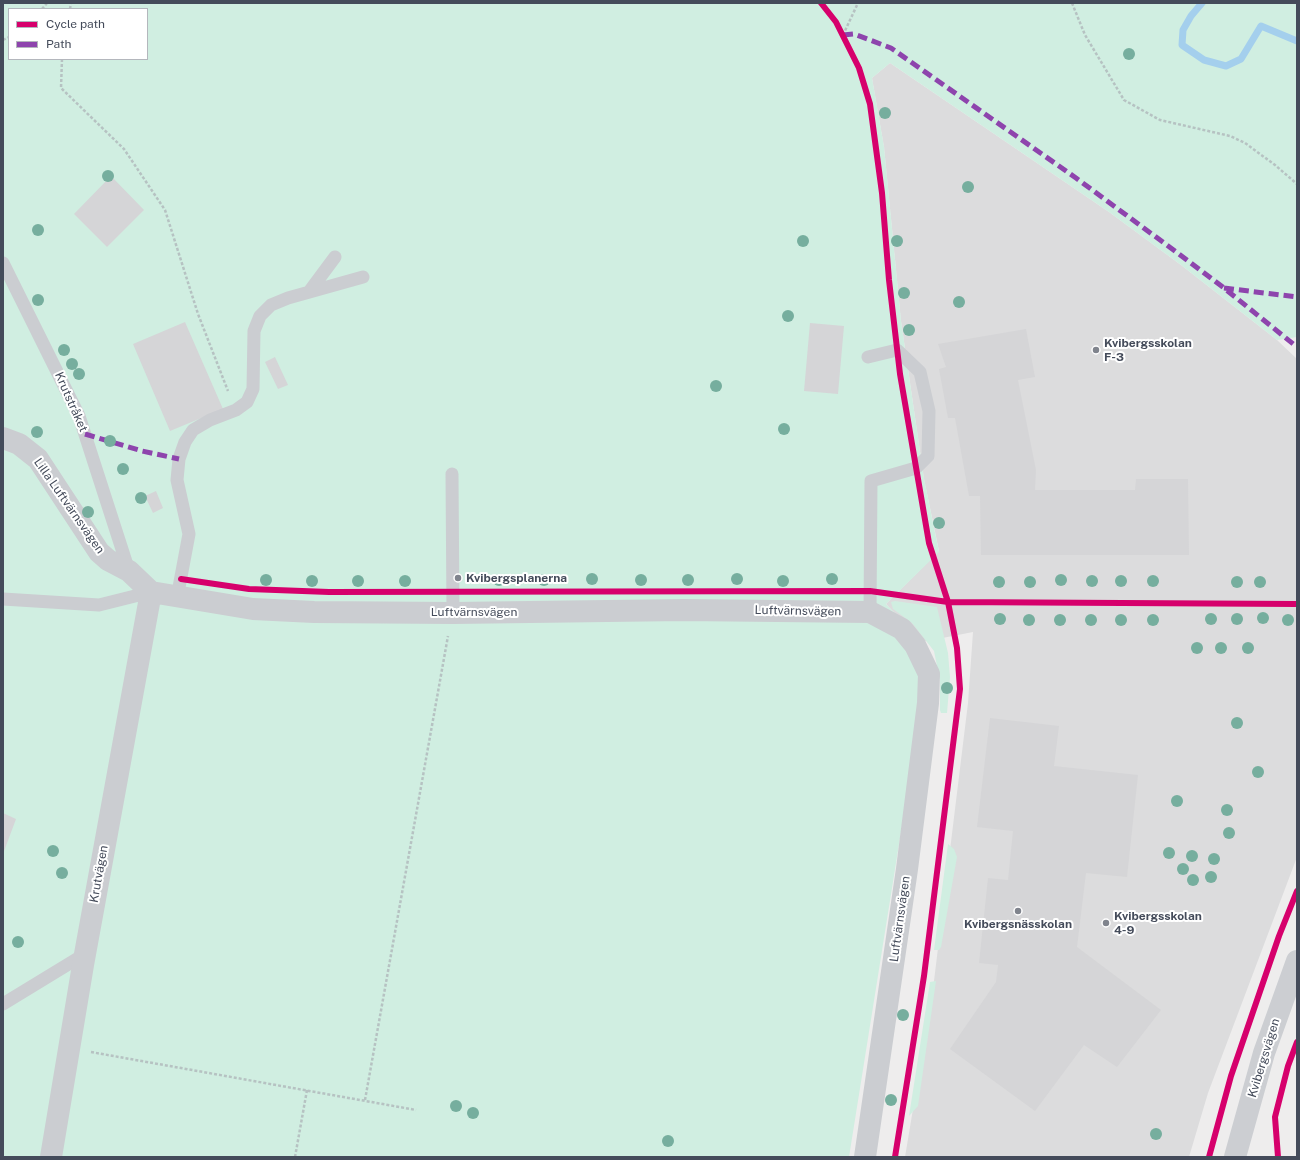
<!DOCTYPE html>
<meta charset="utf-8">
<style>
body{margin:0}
#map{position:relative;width:1300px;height:1160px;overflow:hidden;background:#eeeded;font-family:"Public Sans",sans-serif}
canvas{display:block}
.frame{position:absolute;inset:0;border:4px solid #444b5a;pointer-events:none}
.legend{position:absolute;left:8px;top:8px;width:140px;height:52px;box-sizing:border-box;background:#fff;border:1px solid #b4b7bd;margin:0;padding:5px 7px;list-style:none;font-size:12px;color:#444b5a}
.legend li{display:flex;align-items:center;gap:8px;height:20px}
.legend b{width:20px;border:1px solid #b4b7bd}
</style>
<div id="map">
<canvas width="1300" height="1160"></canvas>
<div class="frame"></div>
<ul class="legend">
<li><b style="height:5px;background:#d6006c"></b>Cycle path</li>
<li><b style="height:5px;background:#8e44ad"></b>Path</li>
</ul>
</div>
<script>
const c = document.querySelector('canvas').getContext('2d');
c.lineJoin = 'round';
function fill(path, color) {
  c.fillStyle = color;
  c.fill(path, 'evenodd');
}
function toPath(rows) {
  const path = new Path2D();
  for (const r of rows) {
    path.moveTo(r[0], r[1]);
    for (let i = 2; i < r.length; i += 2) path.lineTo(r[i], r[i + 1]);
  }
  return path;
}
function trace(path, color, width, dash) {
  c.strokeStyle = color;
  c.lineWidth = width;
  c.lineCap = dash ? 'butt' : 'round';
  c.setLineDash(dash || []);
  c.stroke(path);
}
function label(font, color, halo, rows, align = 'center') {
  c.font = font + ' "Public Sans",sans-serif';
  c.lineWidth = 4;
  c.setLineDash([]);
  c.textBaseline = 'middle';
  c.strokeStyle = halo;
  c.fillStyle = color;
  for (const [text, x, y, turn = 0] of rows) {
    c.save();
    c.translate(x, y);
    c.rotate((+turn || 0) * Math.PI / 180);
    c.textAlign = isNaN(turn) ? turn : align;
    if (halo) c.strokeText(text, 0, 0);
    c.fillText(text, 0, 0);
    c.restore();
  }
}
fill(toPath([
 [890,63,1109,212,1181,265,1277,340,1297,359,1297,857,1208,1093,1189,1157,905,1157,933,989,968,703,973,632,922,642,886,604,939,551,924,479,901,321,884,147,872,78]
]), '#dcdcdd');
fill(toPath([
 [3,3,1297,3,1297,337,1277,340,1181,265,1109,212,890,63,872,78,884,147,901,321,924,479,939,552,886,604,922,642,923,694,849,1157,3,1157],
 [9,9,147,9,147,59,9,59],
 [895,601,937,607,948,653,950,677,947,713,941,713,940,710,940,681,934,651,912,623,893,609,891,602],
 [948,844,954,849,957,857,941,947,939,950,934,950],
 [936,981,918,1106,909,1116,930,982]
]), '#d0eee1');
trace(toPath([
 [1202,3,1191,16,1183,30,1182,45,1204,60,1226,66,1241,59,1261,26,1297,41]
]), '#a4cfed', 7);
fill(toPath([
 [111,176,144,210,107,247,74,214],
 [185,322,223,409,170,431,133,344],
 [810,323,844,326,838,394,804,391],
 [1026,329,1035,377,1018,380,1036,470,1035,490,1135,490,1136,479,1188,479,1189,555,981,555,980,496,969,496,955,418,948,418,939,369,946,367,938,344],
 [275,357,288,385,278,389,265,362],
 [156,491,163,508,153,513,145,496],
 [990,718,1059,726,1054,766,1138,775,1127,877,1086,873,1077,947,1161,1010,1117,1067,1084,1045,1035,1111,950,1049,996,982,998,965,979,963,988,878,1008,880,1013,831,977,827],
 [3,813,16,819,3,854]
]), '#d5d5d7');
trace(toPath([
 [1072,3,1085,35,1124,100,1160,120,1230,136,1245,143,1275,165,1297,184],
 [42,9,47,3],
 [70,9,71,3],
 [843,35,858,3],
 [3,40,9,37],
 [62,59,61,88,124,149,165,210,198,314,228,391],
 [91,1052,416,1110],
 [365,1100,448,636],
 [295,1157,307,1090]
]), '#b6c2c2', 2.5, [3, 2]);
trace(toPath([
 [3,263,79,416,129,571],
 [309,292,335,257],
 [868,357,897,350,920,372,929,411,928,456,916,468,871,481,870,612],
 [452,474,453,613],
 [177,598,189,534,177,480,179,459,185,442,193,430,210,420,236,410,247,402,253,389,254,331,260,316,271,305,288,298,363,277],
 [3,599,99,605,151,592],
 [3,1004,85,954]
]), '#cbcdd1', 13);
trace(toPath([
 [3,438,19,444,38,459,99,552,108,560,129,571,151,592],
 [151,592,253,609,314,612,453,613,684,610,870,612,902,629,915,645,929,674,928,703,907,869,865,1157],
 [51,1157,83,965,151,592]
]), '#cbcdd1', 22);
trace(toPath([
 [1235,1157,1264,1053,1297,961]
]), '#ccced2', 22);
trace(toPath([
 [843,35,854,34,891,48,1076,178,1179,254,1224,288,1297,347],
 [1224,288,1297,297],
 [85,434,142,451,179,459]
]), '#8e44ad', 5, [10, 5]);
trace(toPath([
 [821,3,836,22,859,68,870,104,882,193,889,280,900,374,929,543,948,602,957,648,960,689,924,976,895,1157],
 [181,579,249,589,329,592,870,591,948,602,1297,604],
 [1209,1157,1231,1076,1279,936,1297,891],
 [1278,1157,1275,1117,1288,1066,1297,1042]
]), '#d6006c', 6);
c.fillStyle = '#76ae9e';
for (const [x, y] of [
 [1129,54],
 [885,113],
 [108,176],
 [968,187],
 [38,230],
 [803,241],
 [897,241],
 [904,293],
 [38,300],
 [959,302],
 [788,316],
 [909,330],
 [64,350],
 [72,364],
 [79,374],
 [716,386],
 [784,429],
 [37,432],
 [110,441],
 [123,469],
 [141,498],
 [88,512],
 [939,523],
 [592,579],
 [737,579],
 [832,579],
 [266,580],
 [499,580],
 [544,580],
 [641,580],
 [688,580],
 [1061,580],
 [312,581],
 [358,581],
 [405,581],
 [783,581],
 [1092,581],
 [1121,581],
 [1153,581],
 [999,582],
 [1030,582],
 [1237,582],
 [1260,582],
 [1263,618],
 [1000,619],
 [1211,619],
 [1237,619],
 [1029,620],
 [1060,620],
 [1091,620],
 [1121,620],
 [1153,620],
 [1288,620],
 [1197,648],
 [1221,648],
 [1248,648],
 [947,688],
 [1237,723],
 [1258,772],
 [1177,801],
 [1227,810],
 [1229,833],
 [53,851],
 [1169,853],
 [1192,856],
 [1214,859],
 [1183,869],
 [62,873],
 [1211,877],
 [1193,880],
 [18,942],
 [903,1015],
 [891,1100],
 [456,1106],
 [473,1113],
 [1156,1134],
 [668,1141]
]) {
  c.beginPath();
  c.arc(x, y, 6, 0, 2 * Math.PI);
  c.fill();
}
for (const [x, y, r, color] of [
 [1096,350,4,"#80848d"],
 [458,578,4,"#80848d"],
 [1018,911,4,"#80848d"],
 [1106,923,4,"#80848d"]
]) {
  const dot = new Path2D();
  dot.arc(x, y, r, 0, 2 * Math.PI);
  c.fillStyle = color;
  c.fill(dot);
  trace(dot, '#fff', 1.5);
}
label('bold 12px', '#444b5a', '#fff', [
 ["Kvibergsskolan",1104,343],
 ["F-3",1104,357],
 ["Kvibergsplanerna",466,578],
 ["Kvibergsskolan",1114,916],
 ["4-9",1114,930],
 ["Kvibergsnässkolan",1018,924,"center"]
], 'left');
label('12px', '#444b5a', '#fff', [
 ["Krutstråket",71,402,66],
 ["Lilla Luftvärnsvägen",69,506,55],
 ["Luftvärnsvägen",798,611,1],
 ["Luftvärnsvägen",474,612],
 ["Krutvägen",99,874,-80],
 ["Luftvärnsvägen",900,919,-82],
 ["Kvibergsvägen",1264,1058,-73]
]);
</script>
